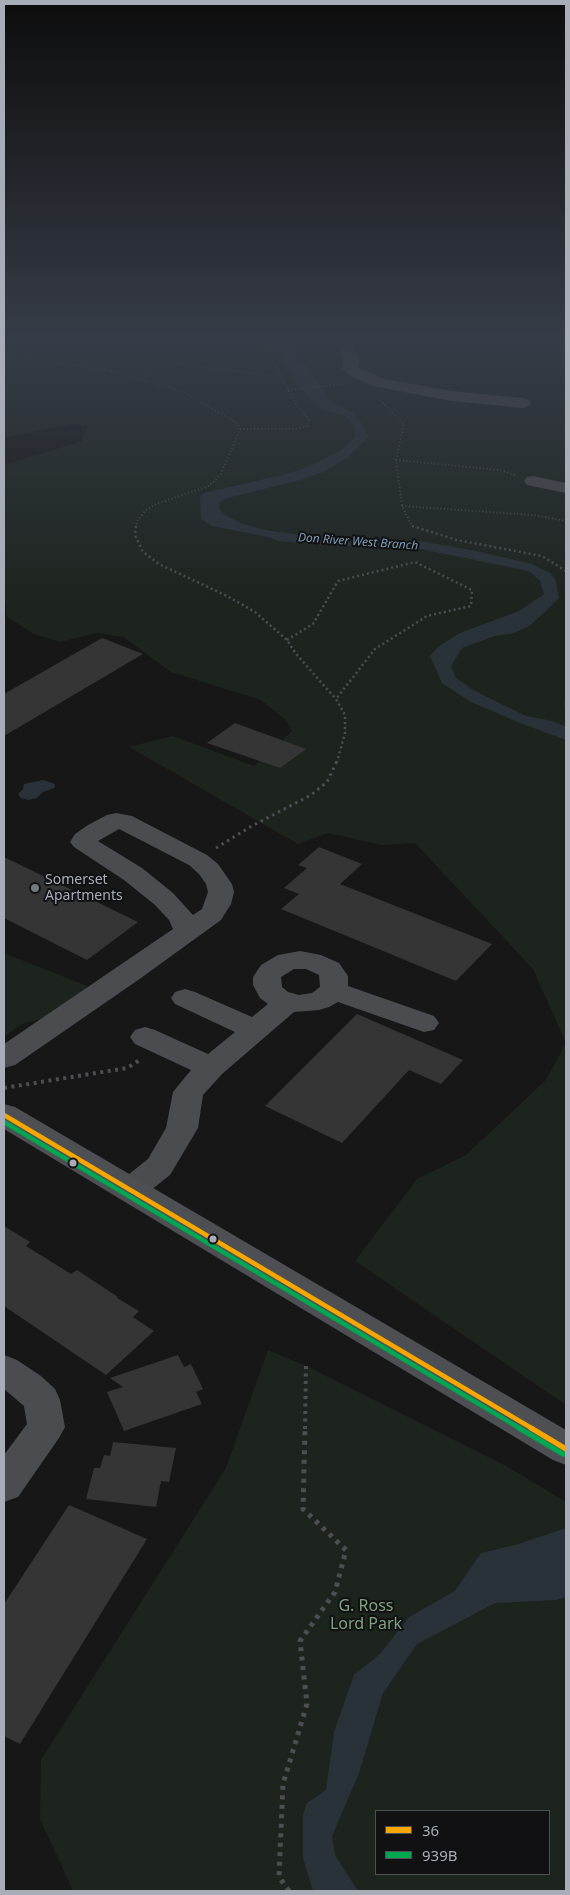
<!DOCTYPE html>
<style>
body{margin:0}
#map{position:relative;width:570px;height:1895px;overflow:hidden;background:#171717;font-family:"Noto Sans",sans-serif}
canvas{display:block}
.frame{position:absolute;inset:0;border:5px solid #a8adb8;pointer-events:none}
.legend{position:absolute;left:375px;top:1810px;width:175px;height:65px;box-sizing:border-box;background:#111113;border:1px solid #4d4f55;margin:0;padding:6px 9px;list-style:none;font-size:15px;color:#a8adb8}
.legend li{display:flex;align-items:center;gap:10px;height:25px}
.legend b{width:25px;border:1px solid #4d4f55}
</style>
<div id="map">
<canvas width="570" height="1895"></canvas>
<div class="frame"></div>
<ul class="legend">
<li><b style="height:6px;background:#f7a600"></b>36</li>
<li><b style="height:6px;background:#00a651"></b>939B</li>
</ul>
</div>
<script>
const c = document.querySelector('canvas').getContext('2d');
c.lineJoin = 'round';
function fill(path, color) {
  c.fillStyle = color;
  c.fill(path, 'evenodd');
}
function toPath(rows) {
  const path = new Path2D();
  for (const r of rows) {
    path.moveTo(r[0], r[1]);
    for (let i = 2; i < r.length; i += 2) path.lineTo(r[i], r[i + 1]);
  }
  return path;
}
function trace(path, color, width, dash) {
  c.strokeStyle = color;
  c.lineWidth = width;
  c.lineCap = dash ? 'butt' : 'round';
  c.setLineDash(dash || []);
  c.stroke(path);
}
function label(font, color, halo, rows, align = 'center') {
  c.font = font + ' "Noto Sans",sans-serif';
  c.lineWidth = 4;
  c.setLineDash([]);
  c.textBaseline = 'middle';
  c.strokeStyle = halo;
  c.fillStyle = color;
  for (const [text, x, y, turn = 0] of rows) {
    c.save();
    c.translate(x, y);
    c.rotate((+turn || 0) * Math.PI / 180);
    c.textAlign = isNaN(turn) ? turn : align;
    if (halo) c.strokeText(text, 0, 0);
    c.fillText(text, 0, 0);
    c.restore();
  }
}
fill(toPath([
 [4,339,566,339,566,1405,355,1261,417,1179,466,1155,546,1080,566,1043,533,969,415,843,382,845,328,833,298,844,129,747,173,736,254,766,292,731,286,720,261,700,171,672,123,637,97,633,60,642,34,634,7,617,4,587,4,514,6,499,4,496,4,465,82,441,87,426,72,424,4,438],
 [4,953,87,986,85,1000,58,1015,22,1024,4,1037],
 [268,1350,306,1366,508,1467,566,1502,566,1891,73,1891,40,1819,41,1760,226,1468],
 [376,1811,549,1811,549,1874,376,1874]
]), '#1d241e');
fill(toPath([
 [281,339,300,339,302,341,294,348,297,356,295,359,307,367,331,402,354,414,364,427,368,437,348,457,323,472,301,480,227,498,220,502,219,508,224,514,240,523,265,530,308,536,420,541,476,551,532,564,550,573,556,581,559,598,548,609,529,626,514,633,495,636,462,648,451,666,456,678,473,690,526,716,553,721,566,727,566,740,520,723,471,702,442,683,430,656,439,646,460,633,519,611,544,594,540,581,529,571,421,549,309,544,279,541,268,537,212,526,201,519,200,496,204,493,290,473,308,467,338,452,350,443,355,436,353,423,343,415,327,411,312,402,288,371,276,344],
 [43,780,55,784,54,788,43,792,37,798,28,800,21,798,18,794,23,789,24,784],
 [566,1528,566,1597,556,1600,495,1603,417,1644,383,1693,359,1773,332,1836,335,1855,358,1891,313,1891,303,1858,303,1815,307,1803,326,1790,334,1732,354,1675,380,1654,409,1617,455,1591,481,1553,519,1544]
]), '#2a3239');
fill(toPath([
 [102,638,143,654,4,736,4,694],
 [235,723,306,749,280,768,207,743],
 [319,847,362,864,340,884,492,944,456,981,281,909,299,894,284,888,307,868,298,865],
 [4,857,138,922,87,960,4,918],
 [357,1014,463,1060,441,1084,409,1070,342,1143,265,1106],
 [4,1226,30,1242,26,1246,71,1274,77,1270,118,1297,117,1298,139,1311,133,1317,154,1331,106,1375,4,1306],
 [178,1355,184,1367,191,1364,203,1389,196,1392,202,1404,124,1431,107,1392,123,1387,110,1378],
 [113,1442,176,1448,169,1482,161,1481,156,1507,86,1499,94,1468,100,1468,104,1455,110,1456],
 [69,1505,147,1539,20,1744,4,1736,4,1604]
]), '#353536');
trace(toPath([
 [322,339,331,344],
 [4,353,31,359,107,370,168,387,187,394,237,423,240,429,221,474,209,486,156,504,145,511,137,521,136,527],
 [144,380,152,360,281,377],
 [288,390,341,384],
 [380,400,404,424,396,460,402,506,412,526,416,527],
 [240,429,295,429,307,426,309,419,297,406,261,339],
 [396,460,500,470,515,475],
 [402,506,534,515,566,521]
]), '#4d4e52', 2, [1, 2.5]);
trace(toPath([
 [136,526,135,535,143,552,159,564,227,596,255,612,287,640,296,654,336,699,345,715,345,733,337,762],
 [412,526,457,540,542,556,566,571],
 [287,640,313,624,338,581,415,562,472,590,471,606,427,616,375,649,336,699],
 [566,703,566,705]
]), '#4d4e52', 2.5, [2, 3]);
trace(toPath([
 [216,848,250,827,311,795,327,782,337,761]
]), '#4d4e52', 3, [2.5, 4]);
trace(toPath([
 [4,1088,127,1068,140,1060],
 [305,1429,306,1366]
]), '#4d4e52', 4, [3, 4.5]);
trace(toPath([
 [289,1891,279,1877,283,1784,307,1704,300,1641,335,1592,346,1550,303,1509,305,1428]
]), '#4d4e52', 5, [4, 5.5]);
fill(toPath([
 [348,346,353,348,360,359,358,367,383,379,452,391,523,398,529,400,531,403,529,406,523,408,452,401,373,386,349,375,342,368,344,359,340,351,343,348,348,346],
 [533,476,566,483,566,493,527,485,524,481,527,477,533,476],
 [116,813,132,816,207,855,218,864,232,884,234,892,231,904,221,920,141,978,15,1065,4,1068,4,1044,173,929,169,920,155,905,124,880,74,847,70,842,75,834,88,825,107,815,116,813],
 [119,829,189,865,199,874,206,884,208,892,202,909,193,915,173,893,142,868,98,841,119,829],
 [300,951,321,955,339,963,348,976,348,986,434,1016,439,1023,434,1030,424,1032,338,1002,329,1007,319,1010,294,1012,222,1074,203,1095,198,1128,170,1175,141,1198,130,1202,119,1198,114,1190,119,1182,148,1159,166,1128,173,1092,191,1070,135,1044,130,1037,135,1030,145,1027,155,1030,208,1054,235,1032,175,1004,171,998,175,992,185,989,195,992,252,1017,268,1004,260,998,253,985,253,977,261,965,278,955,300,951],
 [294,969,306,969,319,975,320,987,312,993,299,995,288,992,282,987,281,977,294,969],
 [4,1355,17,1360,41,1376,55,1389,60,1400,65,1427,59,1438,18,1497,4,1502,4,1455,27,1424,24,1406,4,1389,4,1355]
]), '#4b4c50');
fill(toPath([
 [4,1104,15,1107,566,1430,566,1465,553,1460,4,1129,4,1104]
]), '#4d4f52');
trace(toPath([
 [4,1115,533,1429]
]), '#f7a600', 4.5);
trace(toPath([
 [531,1428,566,1449]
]), '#f7a600', 5.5);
trace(toPath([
 [4,1122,521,1429]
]), '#00a651', 4.5);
trace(toPath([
 [519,1428,563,1454]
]), '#00a651', 5.5);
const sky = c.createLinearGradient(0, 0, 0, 605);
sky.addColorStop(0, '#0d0d0d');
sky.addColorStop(0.56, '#363c47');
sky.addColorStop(1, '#363c4700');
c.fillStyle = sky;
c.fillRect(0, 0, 570, 605);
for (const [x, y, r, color] of [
 [35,888,5,"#757880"],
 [73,1163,4.5,"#a8adb8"],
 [213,1239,4.5,"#a8adb8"]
]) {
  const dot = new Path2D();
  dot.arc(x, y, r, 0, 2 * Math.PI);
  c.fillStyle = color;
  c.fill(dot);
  trace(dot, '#111113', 2);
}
label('italic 12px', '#7f9bb3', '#111113', [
 ["Don River West Branch",358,542,4]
]);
label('14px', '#a8adb8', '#111113', [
 ["Somerset",45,880],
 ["Apartments",45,896]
], 'left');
label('16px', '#7fa381', '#111113', [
 ["G. Ross",366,1606],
 ["Lord Park",366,1624]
]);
</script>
